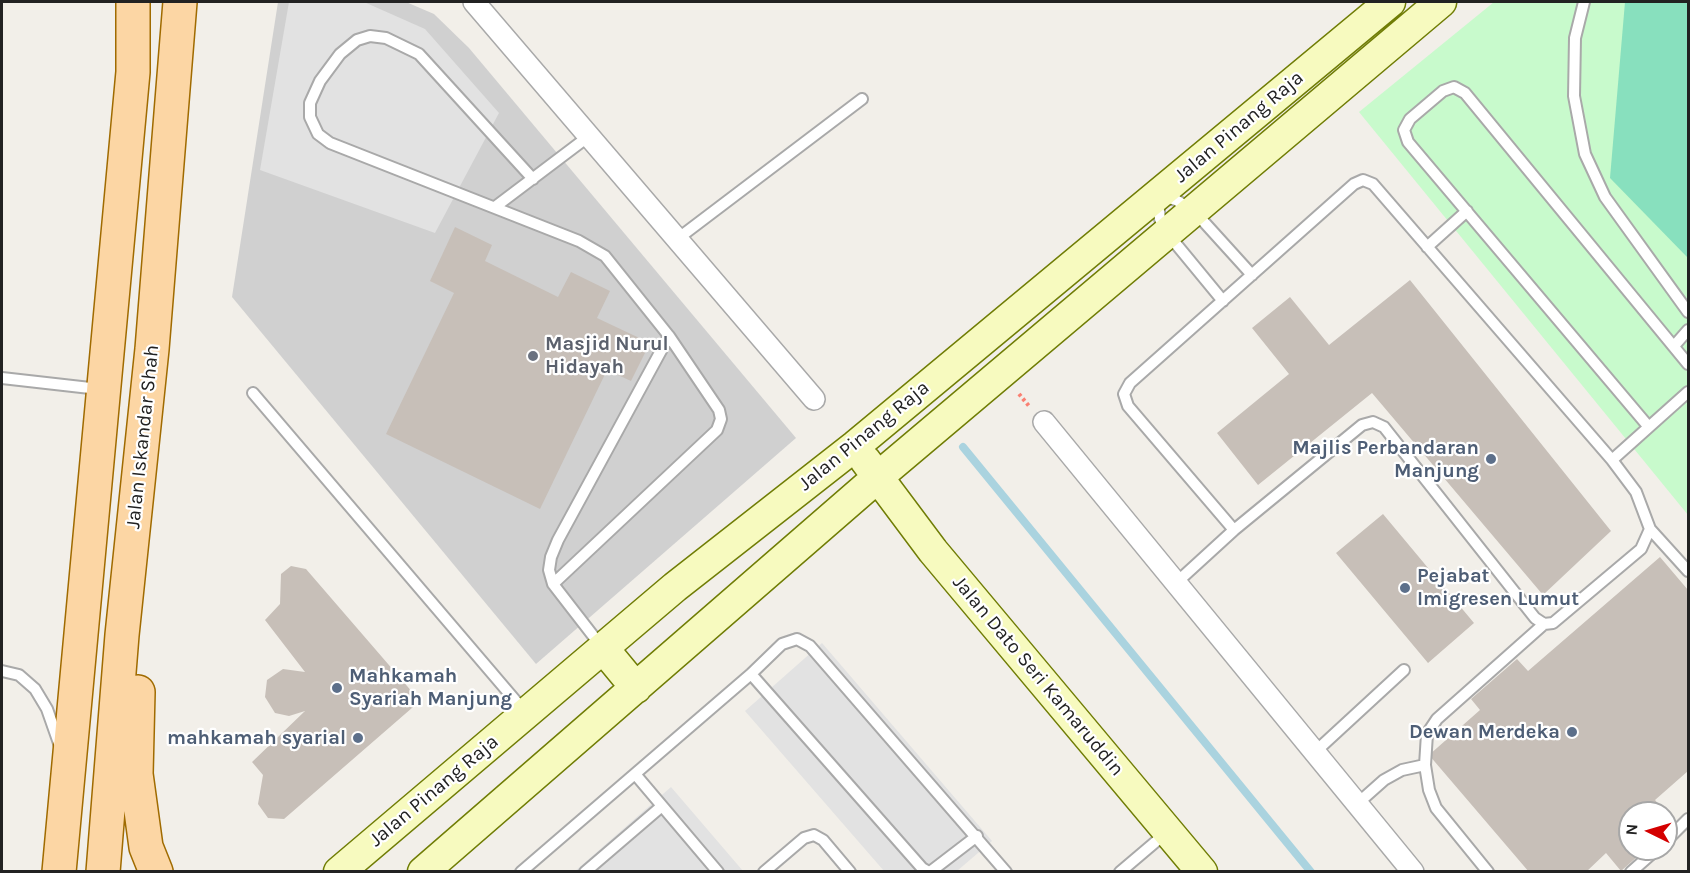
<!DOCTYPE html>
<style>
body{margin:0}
#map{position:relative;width:1690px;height:873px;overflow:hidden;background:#f2efe9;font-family:Karla,sans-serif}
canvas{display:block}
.frame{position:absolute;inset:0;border:3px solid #222;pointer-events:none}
.north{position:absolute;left:1618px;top:801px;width:60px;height:60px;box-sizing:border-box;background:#fff;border:2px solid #a7a7a7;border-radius:50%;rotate:275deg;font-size:16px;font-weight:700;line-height:24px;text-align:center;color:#222}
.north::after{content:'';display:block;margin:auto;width:21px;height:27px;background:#d40000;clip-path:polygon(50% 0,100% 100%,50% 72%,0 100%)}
</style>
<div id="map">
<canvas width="1690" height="873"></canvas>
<div class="frame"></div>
<div class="north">N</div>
</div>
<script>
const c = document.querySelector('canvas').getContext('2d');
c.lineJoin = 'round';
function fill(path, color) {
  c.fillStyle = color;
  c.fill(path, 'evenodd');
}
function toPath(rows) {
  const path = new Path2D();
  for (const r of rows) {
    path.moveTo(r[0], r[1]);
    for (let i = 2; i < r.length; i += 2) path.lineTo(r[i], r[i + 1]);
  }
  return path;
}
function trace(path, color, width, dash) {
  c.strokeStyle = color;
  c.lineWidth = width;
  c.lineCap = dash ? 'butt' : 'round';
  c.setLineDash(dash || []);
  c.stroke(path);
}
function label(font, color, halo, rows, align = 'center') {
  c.font = font + ' Karla,sans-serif';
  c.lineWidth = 4.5;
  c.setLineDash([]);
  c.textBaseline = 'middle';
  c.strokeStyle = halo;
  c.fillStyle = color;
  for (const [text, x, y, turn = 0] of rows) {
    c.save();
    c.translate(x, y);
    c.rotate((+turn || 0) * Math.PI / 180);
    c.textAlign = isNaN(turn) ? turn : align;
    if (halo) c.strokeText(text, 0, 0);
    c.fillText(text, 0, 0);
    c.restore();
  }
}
fill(toPath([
 [278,2,406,2,434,14,469,48,796,438,536,664,232,297]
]), '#d0d0d0');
fill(toPath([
 [1494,2,1688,2,1688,515,1359,112]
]), '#c8facc');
fill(toPath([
 [1625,2,1688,2,1688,258,1610,178]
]), '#88e0be');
fill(toPath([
 [289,2,364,2,425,29,499,113,435,233,260,170],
 [822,643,992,841,957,871,884,871,745,711],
 [671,787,743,871,574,872]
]), '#e2e2e2');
trace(toPath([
 [963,447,1311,872]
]), '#aad3df', 8);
fill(toPath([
 [455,227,492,245,485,261,558,297,571,272,610,291,597,318,650,343,631,381,607,370,540,509,386,434,454,293,430,281],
 [1410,280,1611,531,1543,595,1372,393,1258,485,1217,433,1289,374,1252,328,1290,297,1329,345],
 [1383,514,1474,623,1428,663,1336,553],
 [1660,557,1688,590,1688,771,1655,800,1666,813,1630,813,1630,849,1646,849,1621,871,1606,853,1586,872,1529,872,1429,755,1480,710,1471,699,1517,659,1528,671],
 [291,566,306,569,420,701,284,819,268,818,258,804,263,775,252,762,305,711,289,716,275,713,265,697,267,680,283,669,305,672,265,620,280,604,281,574],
 [1666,813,1675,823,1666,831]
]), '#c7bfb8');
const lane = toPath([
 [1584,2,1575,38,1574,96,1585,154,1605,197,1688,312],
 [533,179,419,54,386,38,370,36,357,40,340,54,320,81,310,103,310,117,318,134,330,143,579,241,605,256,669,336,719,410,721,419,717,430,553,584],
 [495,207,589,136],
 [676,240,862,99],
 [1427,247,1467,211],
 [1223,301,1167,233,1160,219,1157,195,1176,200,1194,211,1252,275],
 [1674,346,1688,330],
 [2,378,99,389],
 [253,393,526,713],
 [1648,426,1408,142,1404,130,1410,119,1443,91,1454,87,1465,93,1688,364],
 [1612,460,1688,392],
 [1650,529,1688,571],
 [1176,583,1234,530,1362,425,1373,422,1384,427,1535,618,1544,624,1553,623,1641,549,1650,529,1636,492,1612,460,1373,184,1363,180,1354,184,1130,383,1124,394,1128,406,1234,530],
 [601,646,553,584,549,570,551,557,558,540,669,336],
 [2,671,19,675,35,689,47,709,60,746],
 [751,674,922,868,929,872],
 [1315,752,1404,670],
 [1425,765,1429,790,1436,808,1488,872],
 [635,774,718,872],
 [1357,804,1384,780,1402,770,1425,765,1427,734,1437,719,1544,624],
 [1666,841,1688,819],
 [521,872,751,674,782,644,797,639,810,646,1006,872],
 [585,872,662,806],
 [764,872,804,838,814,835,823,840,850,872],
 [930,872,977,836],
 [1120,872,1166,833],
 [1631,872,1657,849]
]);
const street = toPath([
 [474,2,814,399],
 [1044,422,1413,872]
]);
const secondary = toPath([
 [865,460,933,551,1202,872],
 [603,648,636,688],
 [339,872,675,587,855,446,1390,2],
 [423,872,878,477,1441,2]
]);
const primary = toPath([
 [138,692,136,774,146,847,156,872],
 [59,872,133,72,133,2],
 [103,872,122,635,152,349,180,2]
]);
trace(lane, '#a9a9a9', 14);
trace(street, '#a9a9a9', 24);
trace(secondary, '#707d05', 33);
trace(primary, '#a06b00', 36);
trace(toPath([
 [1019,394,1029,406]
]), '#fa8072', 4, [3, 3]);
trace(lane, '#fff', 10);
trace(street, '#fff', 21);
trace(secondary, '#f7fabf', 30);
trace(primary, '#fcd6a4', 33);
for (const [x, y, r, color] of [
 [533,356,6,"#6b7280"],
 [1491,459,6,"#5c6f8a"],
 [1405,588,6,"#5c6f8a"],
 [337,688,6,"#5c6f8a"],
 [1572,732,6,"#5c6f8a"],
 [358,738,6,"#5c6f8a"]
]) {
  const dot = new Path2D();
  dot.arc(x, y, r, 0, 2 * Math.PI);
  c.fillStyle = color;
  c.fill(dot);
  trace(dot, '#fff', 2);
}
label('20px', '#222', '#fff', [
 ["Jalan Pinang Raja",1239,127,-40],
 ["Jalan Pinang Raja",864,436,-39],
 ["Jalan Iskandar Shah",143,437,-84],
 ["Jalan Dato Seri Kamaruddin",1038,676,50],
 ["Jalan Pinang Raja",434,791,-40]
]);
label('bold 20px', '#5b616d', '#fff', [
 ["Masjid Nurul",545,344],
 ["Hidayah",545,367]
], 'left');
label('bold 20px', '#4e5e75', '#fff', [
 ["Majlis Perbandaran",1479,448],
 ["Manjung",1479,471],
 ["Pejabat",1417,576,"left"],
 ["Imigresen Lumut",1417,599,"left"],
 ["Mahkamah",349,676,"left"],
 ["Syariah Manjung",349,699,"left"],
 ["Dewan Merdeka",1560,732],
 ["mahkamah syarial",346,738]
], 'right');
</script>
